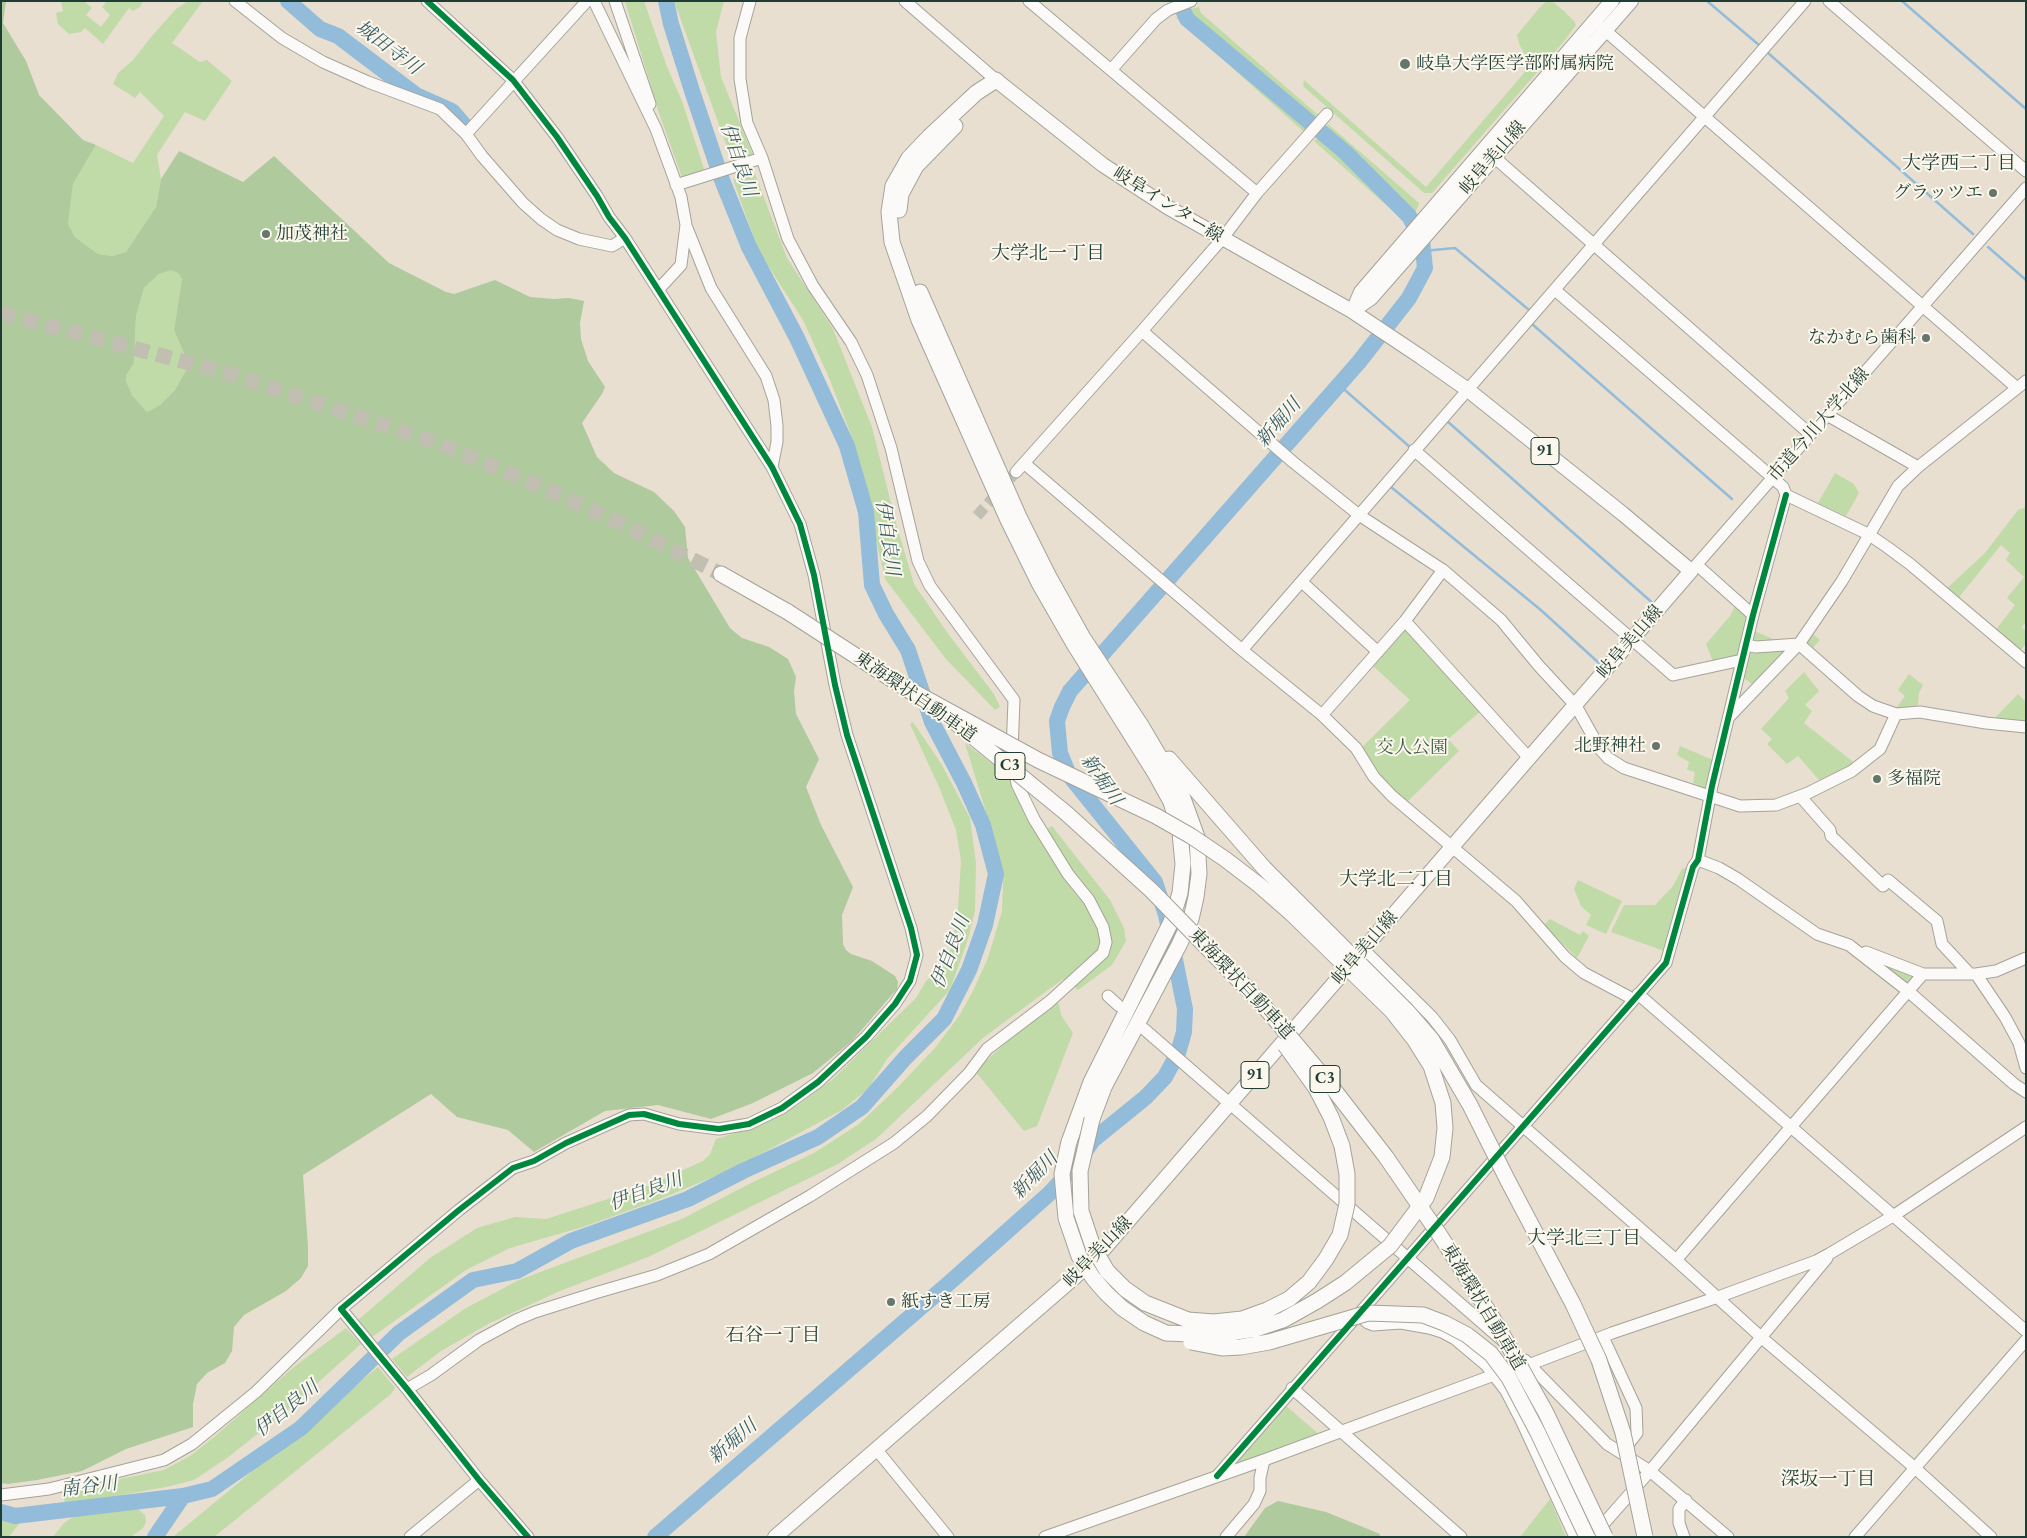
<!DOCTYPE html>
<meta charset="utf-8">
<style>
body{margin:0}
#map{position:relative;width:2027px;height:1538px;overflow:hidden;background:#e8dfd0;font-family:"EB Garamond",serif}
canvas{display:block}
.frame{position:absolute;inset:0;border:2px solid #1f3d34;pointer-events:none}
</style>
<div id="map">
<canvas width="2027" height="1538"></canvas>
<div class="frame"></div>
</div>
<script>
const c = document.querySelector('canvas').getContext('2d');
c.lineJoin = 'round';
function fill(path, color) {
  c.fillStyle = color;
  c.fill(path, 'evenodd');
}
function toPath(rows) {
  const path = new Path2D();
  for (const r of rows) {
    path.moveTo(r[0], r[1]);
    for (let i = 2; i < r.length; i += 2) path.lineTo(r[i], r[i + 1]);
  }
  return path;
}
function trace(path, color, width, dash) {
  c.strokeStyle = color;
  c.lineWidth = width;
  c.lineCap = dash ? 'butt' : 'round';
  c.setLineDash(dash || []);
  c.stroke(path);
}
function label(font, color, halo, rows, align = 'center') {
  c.font = font + ' "EB Garamond","Noto Serif JP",serif';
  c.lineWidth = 4;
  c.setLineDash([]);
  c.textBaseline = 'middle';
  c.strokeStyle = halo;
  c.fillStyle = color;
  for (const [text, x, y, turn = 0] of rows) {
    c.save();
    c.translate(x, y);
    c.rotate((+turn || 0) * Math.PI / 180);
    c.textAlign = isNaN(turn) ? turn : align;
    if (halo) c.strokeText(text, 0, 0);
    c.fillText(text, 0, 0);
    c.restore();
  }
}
fill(toPath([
 [61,1,84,1,92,8,86,15,101,27,110,15,102,7,107,1,143,1,140,7,133,11,129,8,103,44,85,28,81,32,69,34,58,24,56,13,63,11],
 [188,1,203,1,172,43,200,62,207,60,232,81,205,121,185,112,157,155,161,179,156,207,126,252,112,256,98,254,75,237,68,224,73,184,96,145,133,163,164,116,140,92,135,98,113,84,118,73,133,60,151,37,176,9],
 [625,1,644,1,667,67,682,101,705,172,683,180,659,113],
 [674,1,724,1,716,32,721,77,753,155,733,163],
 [1547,1,1554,3,1564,11,1574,21,1576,25,1565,40,1432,193,1424,193,1303,86,1304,80,1426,187,1524,73,1526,58,1519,43,1517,35,1540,7],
 [1199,7,1201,13,1318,115,1313,122,1190,17,1187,10],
 [1174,16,1187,22,1308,126,1304,132],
 [1328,124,1419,203,1418,207,1413,215,1323,129],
 [1321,136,1408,217,1404,221,1314,141],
 [755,174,787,258,833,329,872,427,897,527,914,584,949,635,994,694,1000,707,995,710,946,659,885,579,854,443,830,380,803,320,758,250,733,179],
 [171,269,178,273,182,279,174,330,189,365,175,390,160,405,147,412,132,395,126,381,127,374,134,363,136,316,144,288,159,274],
 [1835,473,1854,484,1859,493,1846,516,1818,503],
 [2026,507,2026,622,2022,627,2026,631,2026,644,2019,651,1994,632,2015,605,2007,598,2024,577,2006,560,2010,553,2001,545,1956,601,1944,591,1985,553,2018,510],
 [1736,604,1749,620,1741,655,1714,664,1706,644,1730,616],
 [1406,626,1481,711,1448,739,1459,751,1407,802,1389,786,1361,748,1410,700,1372,665],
 [1752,630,1771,638,1776,642,1754,644,1749,640],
 [1812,633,1820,640,1812,649,1805,642],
 [1792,647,1755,686,1742,677,1746,654,1751,649],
 [1804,672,1819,691,1805,705,1812,711,1804,723,1856,764,1819,780,1798,756,1787,764,1767,744,1772,739,1761,729,1789,698,1785,691],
 [1909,674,1923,685,1919,693,1918,705,1901,710,1895,710,1905,696,1898,690],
 [2018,694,2026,702,2026,725,1993,720],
 [913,722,942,765,970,818,976,863,975,911,968,939,950,990,887,1059,868,1089,842,1110,735,1168,655,1201,583,1227,510,1248,466,1270,372,1337,358,1320,430,1258,477,1228,515,1217,546,1219,645,1187,703,1161,710,1154,716,1139,759,1126,798,1105,833,1079,916,998,926,981,939,969,952,947,958,908,961,861,956,830,939,787,910,724],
 [965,743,1008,776,1031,820,1036,835,1052,826,1110,900,1124,928,1126,941,1112,965,1078,990,1063,979,984,1037,876,1139,838,1164,648,1257,560,1291,490,1323,441,1351,407,1377,392,1359,466,1308,519,1280,682,1219,749,1184,814,1153,859,1124,897,1088,935,1048,959,1016,973,991,988,958,1002,911,1003,883,995,842],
 [1680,746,1713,760,1705,788,1693,783,1695,772,1687,770,1689,762,1677,755],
 [1689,867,1667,952,1611,932,1624,905,1655,905,1673,886,1682,869],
 [1578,880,1622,901,1606,934,1586,925,1591,915,1581,906,1574,889],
 [1550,919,1580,935,1583,931,1589,936,1577,958,1544,925],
 [1880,963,1920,975,1909,987],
 [1052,1000,1059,1004,1061,1015,1073,1033,1037,1126,1024,1131,975,1071],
 [346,1328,361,1344,283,1414,227,1458,194,1480,166,1487,66,1505,61,1491,164,1470,190,1456,213,1438,295,1366],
 [378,1367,395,1388,391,1394,214,1537,173,1537],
 [1285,1405,1321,1436,1243,1464,1237,1459],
 [1550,1499,1566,1537,1520,1537],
 [137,1508,145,1515,146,1522,143,1528,131,1537,53,1537,64,1523,75,1516,99,1510],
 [1,1515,21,1521,9,1537,1,1537]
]), '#c0dba8');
fill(toPath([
 [1,1,6,1,3,23,26,61,39,95,83,140,96,145,73,184,68,224,75,237,98,254,112,256,126,252,156,207,161,179,179,151,243,182,274,156,389,263,446,292,454,294,495,280,530,297,554,299,569,298,584,301,580,323,581,339,588,361,605,387,602,394,582,423,597,457,614,473,654,492,674,511,685,527,688,558,730,628,742,638,769,647,788,659,796,677,794,691,796,714,819,759,806,787,821,825,853,887,842,915,843,944,846,950,851,954,872,961,895,976,898,982,897,989,852,1041,813,1073,753,1103,711,1119,658,1105,605,1111,534,1152,508,1130,457,1117,431,1094,303,1175,308,1247,308,1266,301,1278,286,1291,244,1315,234,1327,232,1351,225,1363,207,1373,197,1384,193,1404,193,1427,126,1449,82,1471,37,1480,8,1484,1,1483],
 [171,270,178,273,182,279,174,330,189,365,175,390,160,405,147,412,132,395,126,381,127,374,134,363,136,316,144,288,159,274],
 [1278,1501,1326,1512,1380,1534,1380,1537,1244,1537,1265,1508]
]), '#afca9d');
trace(toPath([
 [1707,1,1759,45],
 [1902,1,2026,109],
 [1767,52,1973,234],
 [1988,247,2026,280],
 [1423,251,1455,248,1529,310,1530,314],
 [1531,321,1532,324,1732,499],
 [1338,384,1411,448],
 [1447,421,1656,606],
 [1393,484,1391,487,1542,611,1601,665]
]), '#93bbda', 2.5);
trace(toPath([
 [288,1,320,29,338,36,416,95,452,111,465,126],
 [1,1512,15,1516,183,1496,212,1489,301,1428,399,1333,473,1280,517,1271,571,1241,688,1199,743,1171,818,1137,862,1107,905,1058,944,1019,969,970,985,925,996,874,983,825,964,783,932,722,908,650,886,614,872,585,866,512,847,446,797,338,749,247,722,180,693,94,671,24,666,1],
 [155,1537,183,1496],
 [655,1537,948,1284,1050,1193,1073,1168,1093,1140,1146,1097,1165,1077,1178,1053,1184,1032,1185,1009,1166,915,1155,882,1069,775,1060,753,1057,721,1062,707,1070,691,1359,362,1409,298,1425,268,1422,240,1409,216,1345,152,1187,19,1179,1]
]), '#93bbda', 16);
trace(toPath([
 [977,516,1016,472]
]), '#c0bfb1', 11, [11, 5.5]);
trace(toPath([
 [1,313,227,373,437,443,519,477,620,523,721,574]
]), '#c0bfb1', 15, [15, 8]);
const minor = toPath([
 [235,1,282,38,323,62,368,82,440,109,466,134,482,156,523,203,541,219,557,230,579,239,612,246,625,238],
 [427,1,513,80,557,137,597,196,609,217,625,238,772,467,800,524,814,575,835,685,847,735,911,928,917,955,910,981,895,1004,866,1037,818,1082,782,1108,749,1124,719,1129,679,1124,644,1114,629,1115,566,1143,534,1161,513,1168,459,1210,341,1309,407,1389,479,1480,528,1537],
 [594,1,656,129,681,197,686,225,681,265,658,290],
 [615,1,650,104],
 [905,1,996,80],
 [1029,1,1257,193],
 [1829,1,2026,171],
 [1600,26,2017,388],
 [1111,70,1156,19,1168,10,1191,1],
 [466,134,587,1],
 [1494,157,1810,434],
 [676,185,762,158],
 [687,228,711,288,766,376,774,400,777,426,777,442,772,467],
 [1555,290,1773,478,1783,487,1786,495,1868,534,1887,547,1910,564,2026,662],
 [1142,331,1293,462,1359,515,1443,570,1501,620,1539,666,1576,706,1600,749,1608,758,1624,768,1740,806,1776,805,1808,793,1852,771,1880,749,1896,714],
 [1827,415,1918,467],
 [1414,450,1673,675,1742,660],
 [1024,463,1242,650,1322,715,1356,748,1374,777,1392,796,1516,901,1565,957,1584,973,1633,999],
 [1016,472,1142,331,1222,239,1257,193,1327,114],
 [1697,565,1753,615],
 [1691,571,2026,188],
 [1302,582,1378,652],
 [1405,621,1529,758],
 [1746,645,1756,647,1799,644,1858,696,1873,706,1896,714,1920,712,1986,723,2026,727],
 [1242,650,1805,1],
 [1322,715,1405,621,1443,570],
 [1729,717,1799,644,1842,581,1898,486,1918,467,2026,381],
 [1800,796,1830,830,1831,836,1883,886,1888,880,1937,921,1942,944,1969,973],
 [1698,860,1719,868,1738,879,1817,934,1849,945,1908,991,2014,1084,2026,1092],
 [1364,950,1432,1017,1450,1040,1476,1085,1676,1260,1762,1338,1915,1468,1991,1537],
 [1866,952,1923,974],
 [1976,974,2005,1017,2019,1043,2026,1068],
 [1638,994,2026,1331],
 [1108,996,1119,1006],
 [1144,1029,1502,1340],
 [1676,1260,1923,974,1976,974,1996,971,2026,958],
 [1358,1315,1368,1323,1373,1325,1401,1323,1429,1328,1442,1332,1455,1339,1486,1365,1506,1391,1521,1420,1575,1537],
 [1603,1337,1636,1408,1637,1433,1624,1450],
 [1525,1360,1607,1444,1650,1471,1728,1537],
 [1292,1388,1461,1537],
 [407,1389,431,1375,479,1340,516,1320,535,1312,595,1293,657,1275,709,1254,810,1196,894,1143,927,1116,969,1073,987,1049,1049,1002,1103,953,1106,942,1103,927,1089,900,1068,874,1034,819,1017,784,1012,752,1014,700,930,586,918,561,891,448,867,375,851,342,813,286,788,239,762,158,747,123,740,79,740,38,750,1],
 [876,1449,948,1537],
 [1217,1476,1666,963,1693,867,1698,860,1712,786,1753,615,1786,495],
 [1,1495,49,1489,164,1460,192,1444,256,1392,341,1309],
 [410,1537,479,1480],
 [1045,1537,1264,1460,1494,1375,1531,1364,1612,1333,1718,1297,1816,1261,1829,1254,1893,1216,2026,1127],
 [1226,1537,1254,1504,1260,1491,1260,1478,1264,1460],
 [1592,1537,1650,1471,1827,1258],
 [1684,1537,1679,1523,1679,1509,1686,1500],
 [1855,1537,2026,1340]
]);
const major = toPath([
 [1352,311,1371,298,1631,1],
 [1353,311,1361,292,1612,1],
 [775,1537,1075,1277,1103,1250,1691,571,1623,514,1468,390,1421,357,1352,311,1169,208,1103,165,996,80]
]);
const highway = toPath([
 [996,80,976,93,929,137,909,158,893,186,889,212,892,242,919,320,1008,520,1039,583,1074,644,1155,773,1171,802,1180,833,1183,864,1180,893,1171,922,1091,1082,1069,1142],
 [899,210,901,194,916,166,955,126],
 [920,292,1019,517,1049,577,1083,638,1142,727,1181,793,1197,837,1199,874,1196,897,1191,919,1179,945,1104,1087,1092,1119],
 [721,574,788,612],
 [1169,759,1264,868]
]);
trace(minor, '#a4a399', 13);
trace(major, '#a4a399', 16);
trace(highway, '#a4a399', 17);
trace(minor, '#fcfaf8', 11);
trace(major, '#fcfaf8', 14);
trace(highway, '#fcfaf8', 15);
const highwayBridge = toPath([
 [788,612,913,693],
 [905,687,1038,760,1156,816,1191,836,1225,859,1259,885,1291,913,1392,1011,1414,1039,1431,1066,1443,1103,1445,1128,1442,1157,1426,1198,1390,1246,1345,1283,1317,1301,1283,1320,1256,1329,1215,1335,1166,1333,1144,1323,1122,1308,1106,1293,1093,1278,1079,1256,1066,1218,1062,1174,1069,1142],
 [956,723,1066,813,1152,891,1263,1005,1328,1082,1386,1157,1441,1237,1497,1325,1546,1413,1605,1537],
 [1264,868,1407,1011,1432,1040,1470,1105,1508,1181,1573,1304,1599,1360,1623,1433,1645,1537],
 [1092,1119,1080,1171,1081,1211,1093,1247,1107,1271,1125,1289,1145,1303,1188,1320,1214,1322,1242,1319,1267,1310,1289,1299,1309,1282,1326,1259,1340,1235,1347,1204,1347,1174,1342,1146,1331,1117,1316,1088,1285,1045],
 [1191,1342,1222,1348,1241,1347,1269,1342,1368,1313,1423,1315,1444,1323,1467,1335,1491,1354,1509,1378,1538,1433,1587,1537]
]);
trace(highwayBridge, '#a4a399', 17, []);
trace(highwayBridge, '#fcfaf8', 15);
trace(toPath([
 [427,1,513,80,557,137,597,196,609,217,625,238,772,467,800,524,814,575,835,685,847,735,911,928,917,955,910,981,895,1004,866,1037,818,1082,782,1108,749,1124,719,1129,679,1124,644,1114,629,1115,566,1143,534,1161,513,1168,459,1210,341,1309,407,1389,479,1480,528,1537],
 [1217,1476,1666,963,1693,867,1698,860,1712,786,1753,615,1786,495]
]), '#00873e', 6);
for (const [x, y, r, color] of [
 [1405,64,6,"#65766b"],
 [1993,193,5,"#65766b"],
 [266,234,5,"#65766b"],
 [1926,338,5,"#65766b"],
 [1656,746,5,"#65766b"],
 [1877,779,5,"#65766b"],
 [891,1302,5,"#65766b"]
]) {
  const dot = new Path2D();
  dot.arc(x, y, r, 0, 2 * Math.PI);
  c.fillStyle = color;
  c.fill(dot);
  trace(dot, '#fbf7ec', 2);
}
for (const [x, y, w] of [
 [1545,451,28],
 [1010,766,30],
 [1255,1075,28],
 [1325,1079,30]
]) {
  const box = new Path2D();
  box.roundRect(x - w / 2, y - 13.5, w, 27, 4);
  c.fillStyle = '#fbf7ec';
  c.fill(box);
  trace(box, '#1f3d34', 1);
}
label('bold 16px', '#1f3d34', null, [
 ["91",1545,451],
 ["C3",1010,766],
 ["91",1255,1075],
 ["C3",1325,1079]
]);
label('18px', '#1f3d34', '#fbf7ec', [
 ["岐阜大学医学部附属病院",1416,64],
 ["グラッツエ",1983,193,"right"],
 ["加茂神社",276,234],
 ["なかむら歯科",1916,338,"right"],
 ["北野神社",1646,746,"right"],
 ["多福院",1887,779],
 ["紙すき工房",901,1302]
], 'left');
label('18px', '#1f3d34', '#fbf7ec', [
 ["岐阜美山線",1493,158,-49],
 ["岐阜インター線",1168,205,32],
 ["市道今川大学北線",1819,425,-49],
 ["岐阜美山線",1630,642,-49],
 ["東海環状自動車道",915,697,35],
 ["岐阜美山線",1365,948,-49],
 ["東海環状自動車道",1241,984,47],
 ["岐阜美山線",1098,1252,-46],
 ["東海環状自動車道",1483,1307,59]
]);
label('18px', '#395c45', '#fbf7ec', [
 ["交人公園",1412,748]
]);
label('italic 19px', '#375e67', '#fbf7ec', [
 ["城田寺川",388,48,37],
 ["伊自良川",738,160,71],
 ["新堀川",1279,423,-49],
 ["伊自良川",887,538,82],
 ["新堀川",1101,780,55],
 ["伊自良川",951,952,-69],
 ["新堀川",1035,1176,-46],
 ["伊自良川",646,1192,-20],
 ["伊自良川",287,1409,-39],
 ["新堀川",733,1442,-41],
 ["南谷川",89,1487,-7]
]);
label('19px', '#1f3d34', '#fbf7ec', [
 ["大学西二丁目",1959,164],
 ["大学北一丁目",1048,254],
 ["大学北二丁目",1396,880],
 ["大学北三丁目",1584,1239],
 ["石谷一丁目",773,1336],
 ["深坂一丁目",1828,1480]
]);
</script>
